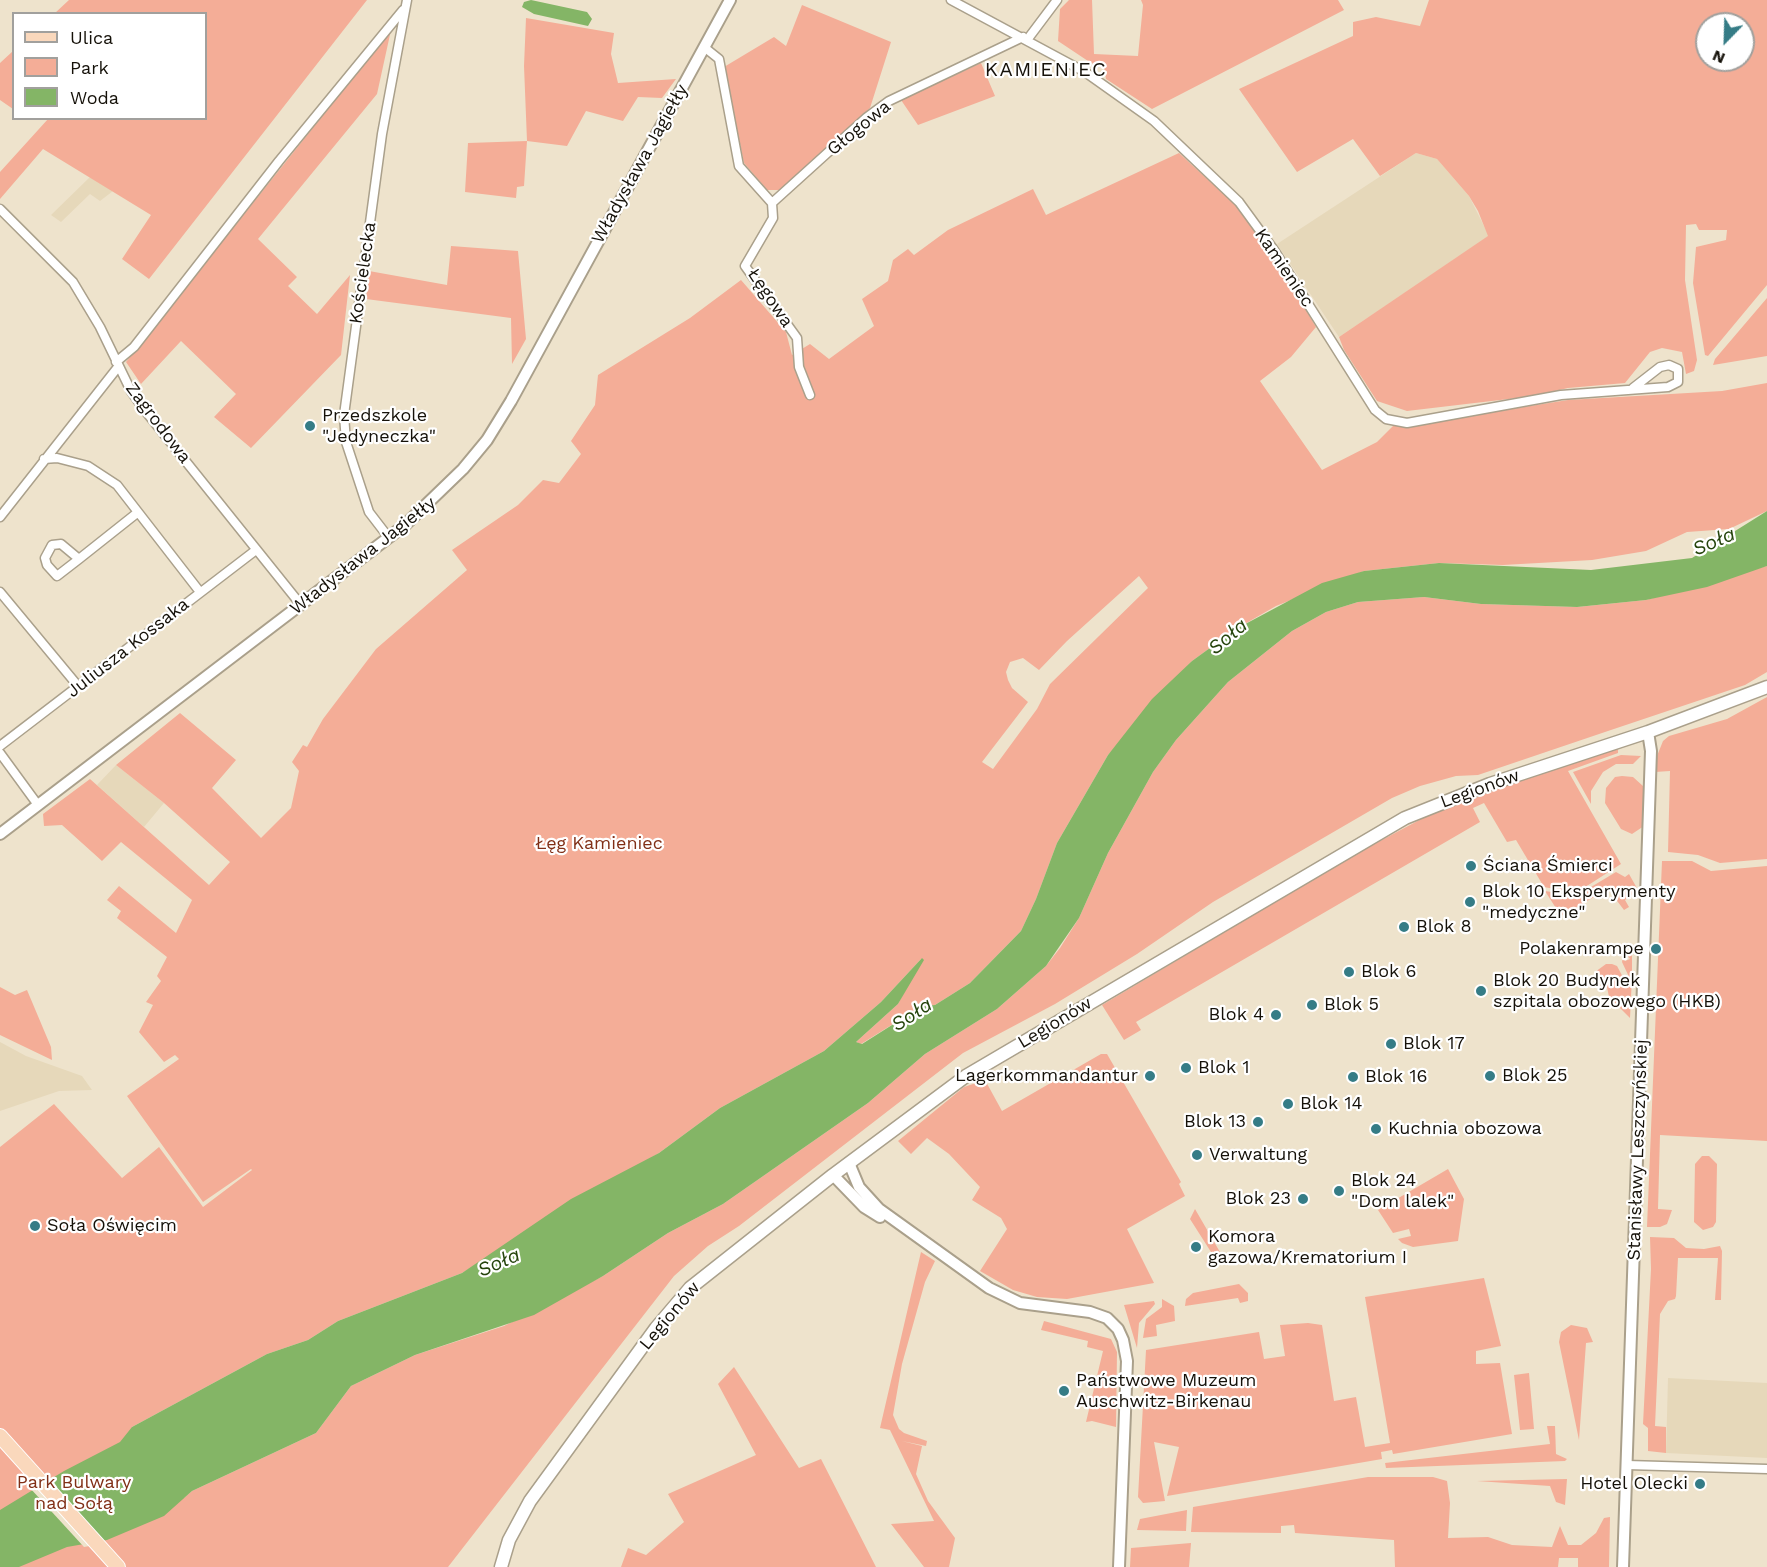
<!DOCTYPE html>
<meta charset="utf-8">
<style>
body{margin:0}
#map{position:relative;width:1767px;height:1567px;overflow:hidden;background:#eee3cc;font-family:"Work Sans",sans-serif}
canvas{display:block}
.legend{position:absolute;left:12px;top:12px;width:195px;height:108px;box-sizing:border-box;background:#fff;border:2px solid #a1a09d;margin:0;padding:8px 10px;list-style:none;font-size:18px;color:#151109}
.legend li{display:flex;align-items:center;gap:12px;height:30px}
.legend b{width:30px;border:2px solid #a1a09d}
.north{position:absolute;left:1695px;top:12px;width:60px;height:60px;box-sizing:border-box;background:#fff;border:2px solid #a1a09d;border-radius:50%;rotate:203deg;font-size:16px;font-weight:700;line-height:24px;text-align:center;color:#151109}
.north::after{content:'';display:block;margin:auto;width:21px;height:27px;background:#357c86;clip-path:polygon(50% 0,100% 100%,50% 72%,0 100%)}
</style>
<div id="map">
<canvas width="1767" height="1567"></canvas>
<ul class="legend">
<li><b style="height:8px;background:#fad8bc"></b>Ulica</li>
<li><b style="height:16px;background:#f4ad97"></b>Park</li>
<li><b style="height:16px;background:#84b566"></b>Woda</li>
</ul>
<div class="north">N</div>
</div>
<script>
const c = document.querySelector('canvas').getContext('2d');
c.lineJoin = 'round';
function fill(path, color) {
  c.fillStyle = color;
  c.fill(path, 'evenodd');
}
function toPath(rows) {
  const path = new Path2D();
  for (const r of rows) {
    path.moveTo(r[0], r[1]);
    for (let i = 2; i < r.length; i += 2) path.lineTo(r[i], r[i + 1]);
  }
  return path;
}
function trace(path, color, width, dash) {
  c.strokeStyle = color;
  c.lineWidth = width;
  c.lineCap = dash ? 'butt' : 'round';
  c.setLineDash(dash || []);
  c.stroke(path);
}
function label(font, color, halo, rows, align = 'center') {
  c.font = font + ' "Work Sans",sans-serif';
  c.lineWidth = 4.5;
  c.setLineDash([]);
  c.textBaseline = 'middle';
  c.strokeStyle = halo;
  c.fillStyle = color;
  for (const [text, x, y, turn = 0] of rows) {
    c.save();
    c.translate(x, y);
    c.rotate((+turn || 0) * Math.PI / 180);
    c.textAlign = isNaN(turn) ? turn : align;
    if (halo) c.strokeText(text, 0, 0);
    c.fillText(text, 0, 0);
    c.restore();
  }
}
fill(toPath([
 [1416,153,1437,159,1469,196,1489,236,1339,337,1277,244],
 [90,177,113,191,100,201,90,194,61,222,51,215],
 [116,765,164,803,144,827,97,785],
 [0,1042,26,1056,82,1076,92,1090,59,1091,0,1111],
 [1668,1378,1767,1383,1767,1458,1666,1453]
]), '#e6d8ba');
fill(toPath([
 [69,0,367,0,149,279,122,259,151,215,43,149,0,199,0,172,48,119,206,118,206,14,55,13],
 [1069,0,1092,0,1094,54,1138,56,1143,5,1141,0,1338,0,1344,10,1152,109,1106,79,1104,67,1091,63,1058,41,1060,9],
 [1429,0,1767,0,1767,285,1708,356,1705,355,1693,283,1696,247,1726,240,1727,230,1699,230,1696,224,1686,225,1685,280,1697,360,1694,371,1686,374,1682,352,1662,348,1650,352,1625,383,1568,388,1534,396,1407,411,1377,401,1344,350,1339,337,1488,236,1478,211,1469,196,1437,159,1416,153,1380,176,1353,139,1297,172,1239,89,1353,36,1353,22,1376,17,1420,26],
 [1707,24,1743,24,1743,60,1707,60],
 [802,5,891,42,870,108,782,190,767,190,744,163,724,67,774,37,786,46],
 [526,18,614,33,611,54,618,83,676,79,662,98,638,97,623,121,586,111,567,146,527,141,524,186,517,187,516,198,465,192,468,143,527,141,524,66],
 [391,30,377,94,258,239,297,277,288,286,317,314,350,275,341,355,251,448,214,417,236,394,181,341,141,384,126,362],
 [13,51,14,108,13,109,0,100,0,63],
 [981,63,995,96,918,125,901,100],
 [1179,153,1243,212,1272,252,1316,327,1291,357,1260,381,1322,470,1377,442,1394,425,1416,424,1568,400,1722,391,1767,383,1767,511,1729,529,1687,532,1646,551,1592,560,1503,565,1439,563,1364,571,1276,606,1236,629,1192,661,1108,755,1057,843,1036,899,1021,931,970,983,935,1005,922,1006,861,1044,856,1042,898,1004,922,958,881,1002,824,1051,720,1108,659,1153,462,1273,338,1321,308,1340,267,1354,132,1427,184,1498,192,1491,316,1433,351,1386,415,1355,504,1326,603,1276,668,1233,723,1204,868,1103,925,1054,997,1009,1046,966,1060,948,1079,918,1108,853,1153,772,1176,740,1228,682,1292,631,1326,612,1358,602,1424,597,1481,604,1577,607,1646,600,1767,566,1767,672,1745,685,1605,732,1478,775,1456,776,1420,786,1392,798,1213,902,1137,954,1055,1004,963,1053,739,1226,708,1246,674,1276,448,1567,0,1567,0,1147,54,1104,122,1178,159,1147,203,1207,252,1170,251,1169,203,1202,127,1096,179,1059,175,1055,164,1062,139,1032,153,1005,146,1002,161,981,157,976,167,957,117,918,121,911,107,900,119,886,176,933,192,900,121,842,102,861,62,825,44,826,43,814,90,779,209,885,230,862,164,803,116,765,180,713,236,760,212,788,261,838,291,808,299,771,292,762,303,745,307,747,323,719,376,649,467,570,452,550,518,505,543,480,559,483,581,454,571,441,595,405,598,375,690,318,741,280,786,332,792,355,810,344,829,359,874,326,862,299,888,281,893,260,908,249,914,255,948,230,1033,189,1046,215],
 [1139,576,1148,588,1050,684,1037,709,993,769,982,762,1028,702,1012,688,1008,680,1006,672,1010,662,1023,658,1039,670,1067,641],
 [451,246,518,251,526,339,512,364,511,318,366,299,369,271,447,285],
 [1767,298,1767,356,1713,365,1715,359],
 [1767,697,1767,859,1720,863,1698,855,1668,852,1670,771,1655,772,1655,761,1663,741,1669,736,1727,719],
 [1618,749,1618,753,1568,771,1621,864,1576,893,1544,887,1516,840,1507,842,1484,803,1473,808,1480,822,1136,1022,1141,1030,1124,1040,1102,1005,1352,856,1425,817,1510,782],
 [1621,755,1641,756,1633,764,1616,764,1603,772,1591,791,1591,804,1573,772],
 [1622,776,1633,777,1643,786,1645,793,1644,826,1632,834,1621,829,1605,803,1606,788,1615,777],
 [1662,861,1692,861,1711,871,1767,866,1767,1141,1660,1135,1658,1209,1672,1210,1667,1224,1660,1227,1647,1227],
 [1616,872,1625,877,1629,874,1638,890,1625,900,1629,907,1624,910,1608,889,1561,916,1545,891,1576,896],
 [1632,950,1632,977,1630,1018,1609,997,1607,987,1595,972,1606,964,1612,964,1617,966,1625,981,1630,979,1622,962,1623,957,1625,961,1630,959,1626,954],
 [0,987,15,995,27,990,51,1047,52,1060,0,1035],
 [1101,1054,1107,1054,1181,1182,1179,1184,1185,1196,1127,1229,1154,1283,1067,1299,1037,1297,1013,1290,980,1271,1007,1229,1001,1218,972,1200,980,1187,949,1154,927,1138,911,1154,898,1141,964,1087,985,1080,1002,1111],
 [1702,1156,1709,1156,1717,1164,1716,1222,1713,1227,1703,1230,1694,1222,1695,1164],
 [1448,1169,1464,1199,1458,1241,1413,1247,1402,1243,1398,1239,1411,1236,1409,1229,1393,1233,1378,1210],
 [1195,1209,1224,1259,1218,1263,1190,1219],
 [1650,1237,1674,1238,1686,1248,1704,1249,1720,1246,1722,1251,1721,1300,1715,1300,1718,1258,1678,1258,1676,1296,1675,1299,1668,1301,1660,1314,1655,1426,1666,1427,1666,1453,1648,1451,1648,1428,1643,1424,1651,1269],
 [921,1252,935,1261,925,1282,902,1364,893,1415,899,1429,904,1433,927,1441,926,1446,902,1441,922,1446,916,1474,928,1501,955,1538,949,1567,924,1567,891,1524,934,1521,890,1430,880,1428],
 [1484,1278,1501,1346,1476,1351,1476,1364,1500,1363,1512,1434,1393,1454,1392,1450,1381,1452,1382,1459,1167,1496,1179,1447,1154,1442,1165,1501,1143,1503,1138,1497,1146,1350,1259,1332,1264,1359,1285,1356,1280,1325,1308,1323,1322,1325,1334,1401,1356,1397,1365,1447,1390,1443,1365,1297],
 [1239,1284,1248,1293,1248,1301,1240,1303,1238,1298,1185,1306,1186,1299,1193,1293],
 [1162,1299,1174,1306,1175,1321,1156,1325,1157,1336,1143,1338,1146,1319,1162,1307],
 [1154,1301,1155,1304,1139,1323,1137,1348,1124,1305],
 [1044,1321,1111,1339,1117,1352,1116,1427,1092,1421,1086,1422,1103,1351,1087,1347,1088,1341,1041,1330],
 [1571,1325,1587,1328,1593,1342,1586,1343,1579,1440,1559,1342,1561,1332],
 [734,1367,799,1468,821,1459,876,1567,621,1567,628,1548,646,1555,684,1522,668,1494,756,1455,718,1384],
 [1529,1373,1534,1429,1520,1430,1514,1375],
 [1547,1426,1555,1426,1556,1454,1567,1459,1565,1461,1386,1468,1385,1463,1550,1444],
 [1368,1477,1433,1477,1447,1481,1450,1503,1448,1538,1488,1537,1512,1545,1552,1547,1560,1526,1568,1545,1581,1545,1596,1533,1604,1518,1610,1517,1609,1567,1578,1567,1578,1558,1559,1558,1558,1567,1395,1567,1394,1540,1295,1533,1294,1525,1281,1526,1281,1533,1191,1532,1193,1507],
 [1567,1479,1565,1505,1556,1502,1550,1486,1477,1481],
 [1187,1510,1186,1531,1137,1530,1140,1519],
 [1191,1543,1189,1567,1130,1567,1131,1548]
]), '#f4ad97');
fill(toPath([
 [531,0,587,12,592,19,588,26,534,14,522,7,524,2],
 [1767,511,1767,566,1707,587,1646,600,1577,607,1481,604,1424,597,1358,602,1326,612,1292,631,1228,682,1176,740,1153,772,1108,853,1079,918,1046,966,997,1009,925,1054,868,1103,723,1204,668,1233,603,1276,534,1315,415,1355,351,1386,316,1433,192,1491,164,1516,107,1540,67,1547,19,1567,0,1567,0,1510,64,1471,120,1442,132,1427,267,1354,308,1340,338,1321,462,1273,571,1199,659,1153,720,1108,824,1051,881,1002,922,958,924,960,898,1004,856,1042,862,1044,922,1006,935,1005,970,983,1021,931,1036,899,1057,843,1108,755,1152,699,1192,661,1236,629,1322,583,1364,571,1439,563,1591,570,1692,558]
]), '#84b566');
fill(toPath([
 [47,1478,106,1543,84,1547,30,1488]
]), '#eee3cc');
const minor = toPath([
 [951,0,1085,72,1154,121,1239,202,1274,250,1375,410,1386,419,1407,423,1561,395,1668,387,1678,382,1678,369,1669,365,1660,367,1633,388],
 [1027,40,1057,0],
 [704,47,719,59,739,166,772,203,773,218,745,266,797,338,799,367,810,395],
 [772,203,866,118,889,101,1023,37],
 [0,209,73,282,100,327,131,391,143,408,301,605],
 [116,362,134,347,279,161,403,10],
 [44,459,57,458,88,466,117,485,200,592],
 [0,517,118,367],
 [389,538,369,512,346,442,344,415,382,134,407,0],
 [79,559,61,544,52,545,45,558,47,565,57,576,79,559,137,513],
 [0,592,78,686],
 [0,746,256,550],
 [0,753,38,805],
 [1627,1465,1767,1469]
]);
const tertiary = toPath([
 [0,834,405,525,463,469,487,440,511,401,730,0],
 [849,1163,859,1187,879,1209,989,1288,1020,1303,1090,1312,1107,1318,1118,1329,1123,1340,1127,1361,1119,1567],
 [833,1175,864,1207,880,1217],
 [1623,1567,1651,751,1648,732]
]);
const secondary = toPath([
 [501,1567,509,1540,530,1501,656,1328,690,1288,833,1175,966,1076,1405,818,1490,784,1648,732,1767,687]
]);
const primary = toPath([
 [0,1436,118,1567]
]);
trace(minor, '#aaa08b', 11);
trace(tertiary, '#aaa08b', 14);
trace(secondary, '#aaa08b', 15);
trace(primary, '#fff', 16);
trace(minor, '#fff', 8);
trace(tertiary, '#fff', 10);
trace(secondary, '#fff', 12);
trace(primary, '#fad8bc', 14);
for (const [x, y, r, color] of [
 [310,426,6,"#357c86"],
 [1471,866,6,"#357c86"],
 [1470,902,6,"#357c86"],
 [1404,927,6,"#357c86"],
 [1656,949,6,"#357c86"],
 [1349,972,6,"#357c86"],
 [1481,991,6,"#357c86"],
 [1312,1005,6,"#357c86"],
 [1276,1015,6,"#357c86"],
 [1391,1044,6,"#357c86"],
 [1186,1068,6,"#357c86"],
 [1150,1076,6,"#357c86"],
 [1490,1076,6,"#357c86"],
 [1353,1077,6,"#357c86"],
 [1288,1104,6,"#357c86"],
 [1258,1122,6,"#357c86"],
 [1376,1129,6,"#357c86"],
 [1197,1155,6,"#357c86"],
 [1339,1191,6,"#357c86"],
 [1303,1199,6,"#357c86"],
 [35,1226,6,"#357c86"],
 [1196,1247,6,"#357c86"],
 [1064,1391,6,"#357c86"],
 [1700,1484,6,"#357c86"]
]) {
  const dot = new Path2D();
  dot.arc(x, y, r, 0, 2 * Math.PI);
  c.fillStyle = color;
  c.fill(dot);
  trace(dot, '#fff', 2);
}
label('18px', '#151109', '#fff', [
 ["Głogowa",859,128,-39],
 ["Władysława Jagiełły",640,164,-61],
 ["Kamieniec",1284,268,56],
 ["Kościelecka",363,273,-82],
 ["Łęgowa",770,298,56],
 ["Zagrodowa",158,423,53],
 ["Władysława Jagiełły",363,556,-38],
 ["Juliusza Kossaka",128,648,-38],
 ["Legionów",1480,789,-20],
 ["Legionów",1055,1023,-31],
 ["Stanisławy Leszczyńskiej",1638,1150,-88],
 ["Legionów",670,1316,-50]
]);
label('18px', '#151109', '#fff', [
 ["Przedszkole",322,416],
 ["\"Jedyneczka\"",322,437],
 ["Ściana Śmierci",1483,866],
 ["Blok 10 Eksperymenty",1482,892],
 ["\"medyczne\"",1482,913],
 ["Blok 8",1416,927],
 ["Polakenrampe",1644,949,"right"],
 ["Blok 6",1361,972],
 ["Blok 20 Budynek",1493,981],
 ["szpitala obozowego (HKB)",1493,1002],
 ["Blok 5",1324,1005],
 ["Blok 4",1264,1015,"right"],
 ["Blok 17",1403,1044],
 ["Blok 1",1198,1068],
 ["Lagerkommandantur",1138,1076,"right"],
 ["Blok 25",1502,1076],
 ["Blok 16",1365,1077],
 ["Blok 14",1300,1104],
 ["Blok 13",1246,1122,"right"],
 ["Kuchnia obozowa",1388,1129],
 ["Verwaltung",1209,1155],
 ["Blok 24",1351,1181],
 ["\"Dom lalek\"",1351,1202],
 ["Blok 23",1291,1199,"right"],
 ["Soła Oświęcim",47,1226],
 ["Komora",1208,1237],
 ["gazowa/Krematorium I",1208,1258],
 ["Państwowe Muzeum",1076,1381],
 ["Auschwitz-Birkenau",1076,1402],
 ["Hotel Olecki",1688,1484,"right"]
], 'left');
label('18px', '#812f16', '#fff', [
 ["Łęg Kamieniec",599,844],
 ["Park Bulwary",74,1483],
 ["nad Sołą",74,1504]
]);
c.letterSpacing = '1.5px';
label('20px', '#151109', '#fff', [
 ["KAMIENIEC",1046,70]
]);
c.letterSpacing = '0px';
label('italic 20px', '#25440c', '#fff', [
 ["Soła",1714,542,-23],
 ["Soła",1228,637,-40],
 ["Soła",912,1015,-33],
 ["Soła",499,1263,-24]
]);
</script>
